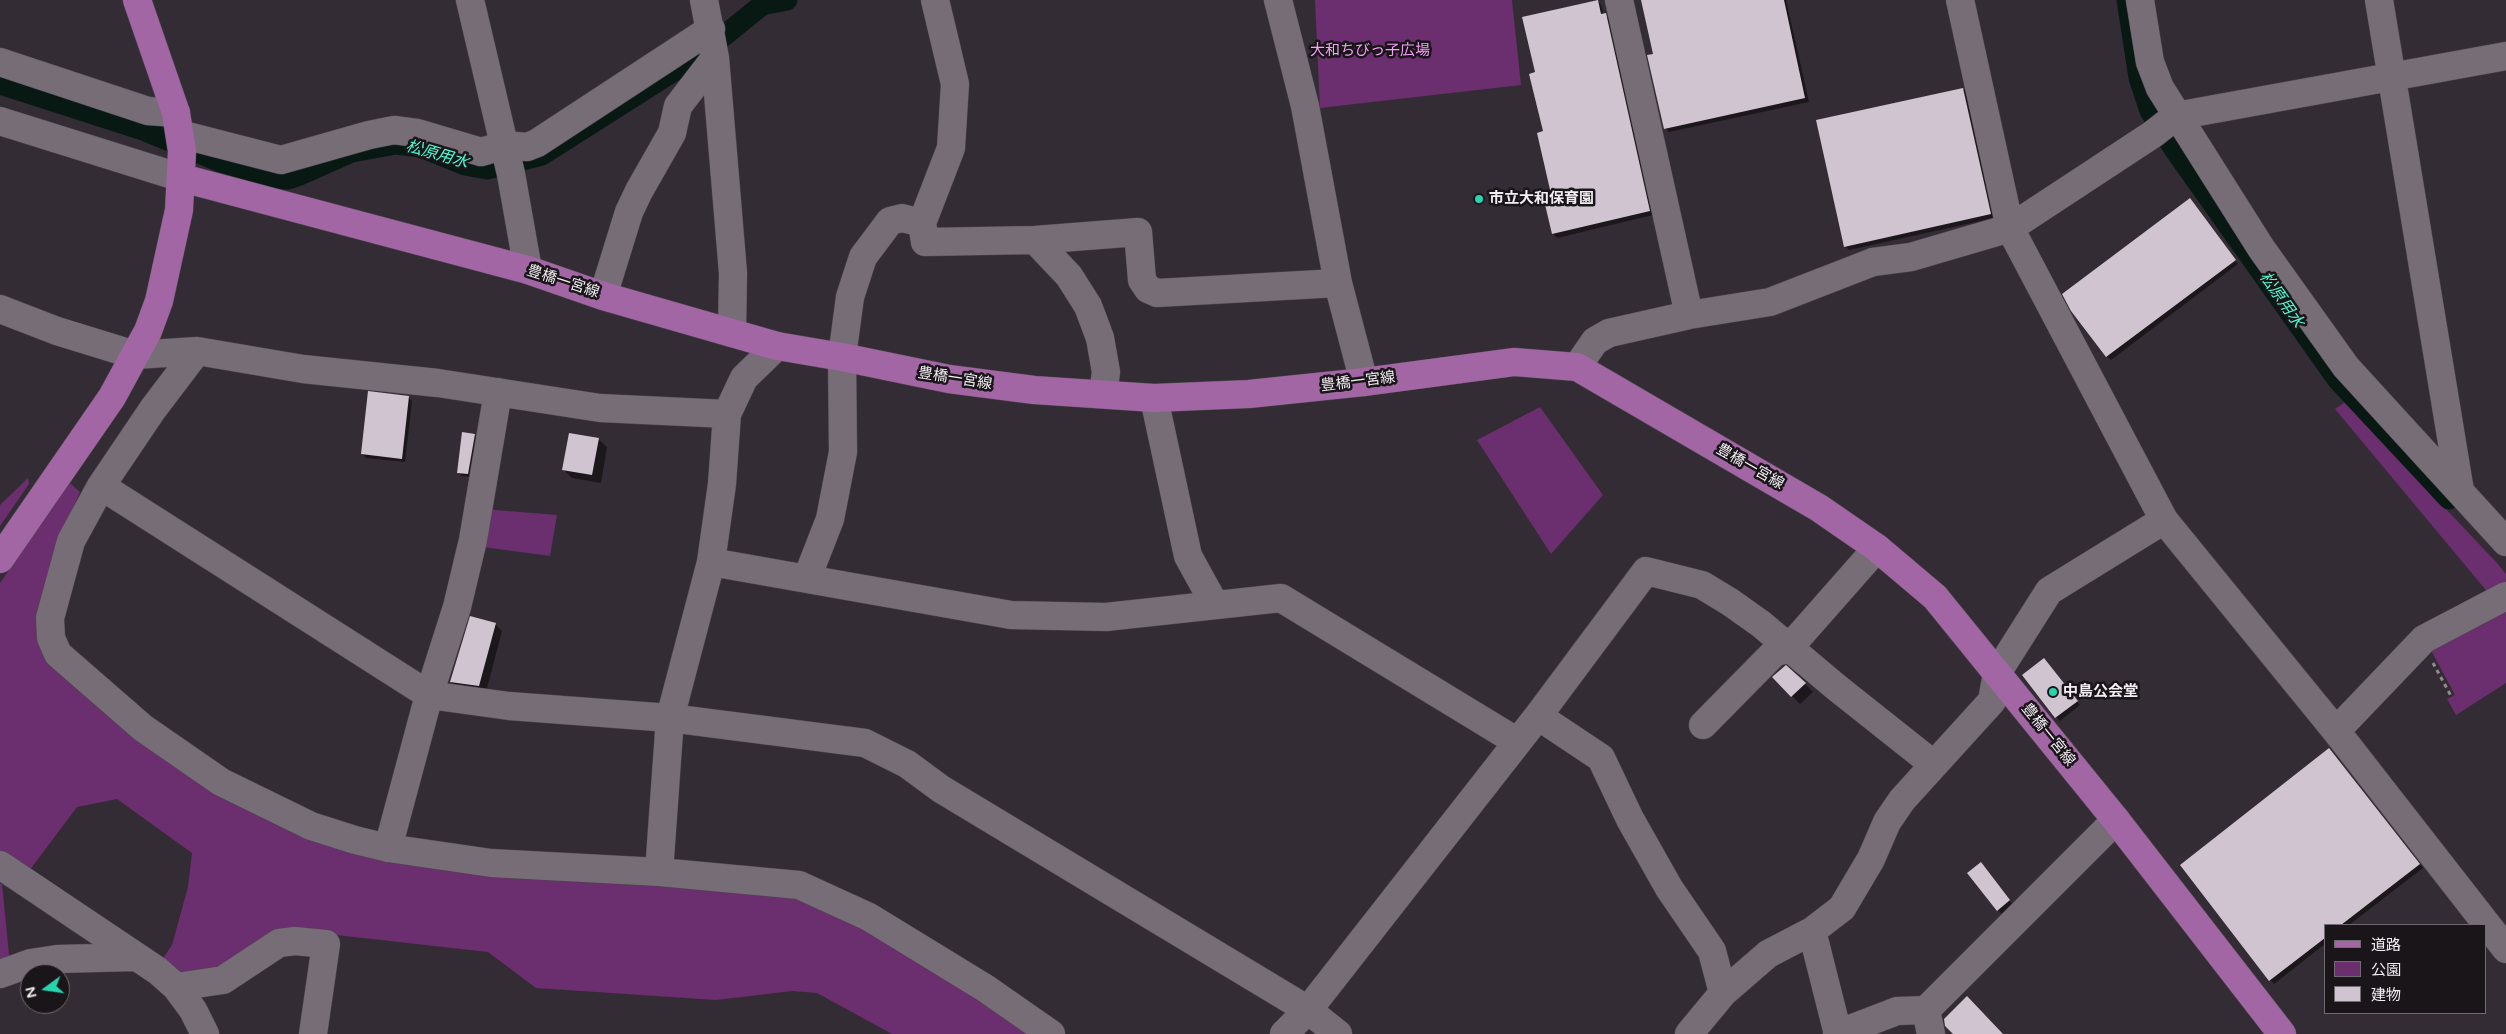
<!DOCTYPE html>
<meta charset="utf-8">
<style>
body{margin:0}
#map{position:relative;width:2506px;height:1034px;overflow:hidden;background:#342c34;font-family:"Varela Round","Noto Sans JP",sans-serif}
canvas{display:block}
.legend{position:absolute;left:2324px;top:924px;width:162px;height:90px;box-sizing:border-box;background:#191519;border:1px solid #706b70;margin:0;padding:6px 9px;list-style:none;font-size:15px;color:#f2edf2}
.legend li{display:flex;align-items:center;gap:10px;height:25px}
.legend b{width:25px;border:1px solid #706b70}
.north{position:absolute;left:20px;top:964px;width:50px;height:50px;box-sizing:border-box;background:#191519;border:1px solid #706b70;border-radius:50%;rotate:256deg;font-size:14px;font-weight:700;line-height:20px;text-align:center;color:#f2edf2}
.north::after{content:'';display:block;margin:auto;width:18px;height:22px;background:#24d5af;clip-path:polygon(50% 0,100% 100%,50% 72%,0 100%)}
</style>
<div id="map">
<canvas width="2506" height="1034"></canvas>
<ul class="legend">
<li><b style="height:6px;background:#a266a5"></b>道路</li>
<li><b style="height:14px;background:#6b2e6e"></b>公園</li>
<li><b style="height:14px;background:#cfc4cf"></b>建物</li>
</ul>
<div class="north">N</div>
</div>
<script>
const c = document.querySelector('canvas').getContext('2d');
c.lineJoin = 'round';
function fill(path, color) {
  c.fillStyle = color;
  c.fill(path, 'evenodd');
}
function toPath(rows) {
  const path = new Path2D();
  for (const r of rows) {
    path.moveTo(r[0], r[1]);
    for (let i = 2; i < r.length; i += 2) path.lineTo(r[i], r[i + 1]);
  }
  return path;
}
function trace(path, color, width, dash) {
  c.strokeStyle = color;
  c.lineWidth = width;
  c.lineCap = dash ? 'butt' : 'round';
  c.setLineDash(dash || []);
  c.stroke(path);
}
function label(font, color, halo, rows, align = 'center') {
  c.font = font + ' "Varela Round","Noto Sans JP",sans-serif';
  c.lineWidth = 5;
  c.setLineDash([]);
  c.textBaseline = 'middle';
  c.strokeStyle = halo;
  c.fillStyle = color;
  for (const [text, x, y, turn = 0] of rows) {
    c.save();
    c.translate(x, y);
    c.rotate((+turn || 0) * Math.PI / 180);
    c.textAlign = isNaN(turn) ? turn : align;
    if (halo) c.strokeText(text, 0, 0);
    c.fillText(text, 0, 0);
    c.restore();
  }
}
fill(toPath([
 [1315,0,1512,0,1521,85,1320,108],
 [2345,402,2496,562,2506,574,2506,587,2490,595,2335,409],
 [1540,407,1603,495,1551,554,1477,440],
 [28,478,29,484,0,526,0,505],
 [70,483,80,492,60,540,39,637,310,834,789,890,864,922,1038,1034,892,1034,817,993,792,991,716,1000,536,988,488,952,327,934,217,972,177,977,160,963,172,945,188,887,192,853,117,799,77,807,29,871,0,853,0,583],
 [483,509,557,515,550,556,476,546],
 [2506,603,2506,683,2456,715,2447,699,2455,695,2427,643],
 [0,884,2,884,10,964,0,967]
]), '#6b2e6e');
fill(toPath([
 [1642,0,1786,0,1809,102,1669,132,1665,128,1654,55],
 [1598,1,1601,5,1604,15,1609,19,1653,215,1557,238,1553,234,1553,195,1537,73],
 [1963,89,1967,93,1994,218,1849,250,1845,246],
 [2194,204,2238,264,2111,360,2107,356],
 [408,397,412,401,405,462,366,458,362,454],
 [475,435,478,439,472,477,462,476,458,472],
 [598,439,607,447,601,483,572,478,563,469],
 [471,618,496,625,502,631,486,692,457,688,451,682],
 [2048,664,2080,705,2060,721,2056,717],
 [1774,678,1805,684,1813,692,1800,704],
 [2333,754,2423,868,2349,925,2325,925,2325,944,2274,984,2270,980],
 [1984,868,2013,905,2002,914,1998,910]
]), '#0007');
trace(toPath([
 [2127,0,2139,78,2150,111,2174,149,2337,379,2449,499],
 [0,84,143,130,221,162,278,179,288,179,300,175,352,152,396,144,421,147,465,165,487,169,542,155,704,52,762,5,787,0]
]), '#081914', 21);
fill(toPath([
 [1598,0,1601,14,1606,13,1650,211,1552,234,1543,196,1551,194,1537,133,1543,131,1529,74,1535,72,1522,17],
 [1641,0,1784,0,1805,98,1664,129,1647,55,1653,54],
 [1963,88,1991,214,1844,247,1816,120],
 [2190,198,2236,260,2106,357,2071,311,2062,294],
 [368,391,409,396,402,459,361,454],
 [462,432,475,434,468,474,457,473],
 [569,433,599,438,592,475,562,470],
 [470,616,496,623,479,686,450,682],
 [2044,658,2078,701,2055,718,2022,675],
 [1786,665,1806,683,1791,697,1772,677],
 [2329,748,2420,864,2341,925,2325,925,2325,938,2269,981,2180,865],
 [1981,862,2010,900,1997,911,1967,873],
 [1967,996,2003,1034,1953,1034,1945,1026,1944,1019]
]), '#cfc4cf');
const minor = toPath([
 [470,0,511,174,528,270],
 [704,0,715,58,733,273,732,333],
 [1278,0,1305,106,1338,283,1364,382],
 [1619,0,1689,315],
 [1960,0,2010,228,2164,520,2336,731,2506,949],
 [2140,0,2150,62,2160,88,2261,248,2346,367,2506,542],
 [2379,0,2460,491],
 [0,62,148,111,176,113],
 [0,121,182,178],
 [180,134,281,160,369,135,394,130,417,133,481,152,505,145,527,147,537,143,711,29],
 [922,223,925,242,1035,240,1138,232,1142,280,1148,289,1157,293,1338,283],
 [1035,240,1069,276,1088,306,1100,338,1106,372,1103,394],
 [603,296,629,212,639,191,672,133,678,106,715,58],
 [0,309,57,331,135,355,197,351,303,369,438,383,600,408,727,414],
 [197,351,153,409,101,486,71,541,50,618,51,638,58,654,143,728,221,782,311,826,355,840,388,848,491,863,659,872,799,885,869,917,985,988,1051,1034],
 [1577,367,1595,341,1609,333,1689,315,1770,302,1873,262,1911,257,2010,228,2153,134,2176,116,2506,56],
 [1154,398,1188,556,1215,605],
 [101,486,429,695,509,706,670,718,865,743,907,764,941,789,1308,1010,1338,1034],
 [711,562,1011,615,1106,617,1281,598,1516,741],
 [807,578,830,519,843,452,842,357,850,297,863,257,890,221,902,218,922,223,951,148,955,84,935,0],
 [1538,716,1601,758,1630,819,1669,888,1712,951,1723,993],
 [1703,725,1775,652,1788,649,1877,548],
 [2336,731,2424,639,2506,596],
 [388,848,429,695,457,607,473,540,498,392],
 [0,865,158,971,176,987,193,1010,205,1034],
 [659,872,670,718,711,562,722,484,727,414,744,378,777,346],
 [1812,931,1838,1034],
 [0,974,31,963,57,959,137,957],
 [176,987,223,980,279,943,295,941,326,944,313,1034],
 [1926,1010,1931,1034],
 [1284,1034,1308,1010,1538,716,1646,571,1702,585,1730,602,1761,624,1836,687,1933,764],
 [1689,1034,1723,993,1768,954,1812,931,1842,908,1871,859,1887,822,1902,800,1992,701,1997,673,2049,591,2164,520],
 [1837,1034,1897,1011,1926,1010,2116,820]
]);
const major = toPath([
 [182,178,528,270,603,296,777,346,842,357,949,379,1034,390,1154,398,1249,394,1364,382,1514,362,1577,367,1819,508,1877,548,1935,597,2116,820,2282,1034],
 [0,559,112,397,148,331,159,301,179,210,182,151,176,113,137,0]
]);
trace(minor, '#4f484f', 29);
trace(major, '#4f484f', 29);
trace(toPath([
 [2433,663,2451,696]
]), '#918a91', 3, [4, 4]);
trace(minor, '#776d77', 28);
trace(major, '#a266a5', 28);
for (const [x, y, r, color] of [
 [1479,199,5,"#24d5af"],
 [2053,692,5,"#24d5af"]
]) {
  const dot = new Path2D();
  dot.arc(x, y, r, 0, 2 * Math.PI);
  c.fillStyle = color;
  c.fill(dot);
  trace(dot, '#191519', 2);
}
label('15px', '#f69ffa', '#191519', [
 ["大和ちびっ子広場",1370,51]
]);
label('bold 15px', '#f2edf2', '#191519', [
 ["市立大和保育園",1489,199],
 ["中島公会堂",2063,692]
], 'left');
label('15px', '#f2edf2', '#191519', [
 ["豊橋一宮線",563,282,18],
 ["豊橋一宮線",955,379,9],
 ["豊橋一宮線",1358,382,-7],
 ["豊橋一宮線",1750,467,30],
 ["豊橋一宮線",2048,735,51]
]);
label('italic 16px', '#49fcd1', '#191519', [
 ["松原用水",437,155,16],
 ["松原用水",2281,300,55]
]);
</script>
